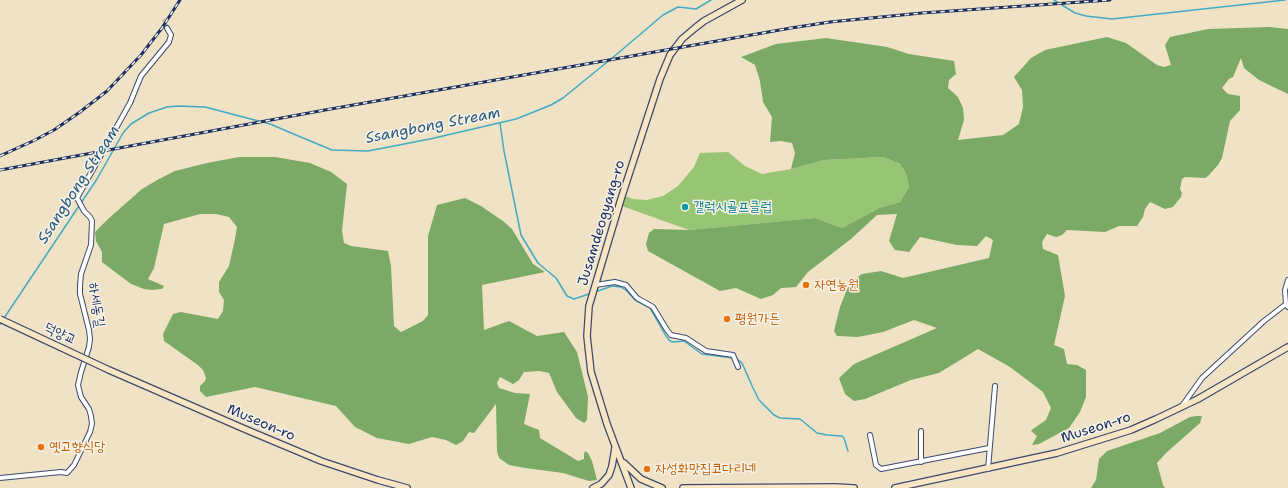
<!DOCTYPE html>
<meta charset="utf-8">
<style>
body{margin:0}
canvas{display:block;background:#f0e2c5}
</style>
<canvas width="1288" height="488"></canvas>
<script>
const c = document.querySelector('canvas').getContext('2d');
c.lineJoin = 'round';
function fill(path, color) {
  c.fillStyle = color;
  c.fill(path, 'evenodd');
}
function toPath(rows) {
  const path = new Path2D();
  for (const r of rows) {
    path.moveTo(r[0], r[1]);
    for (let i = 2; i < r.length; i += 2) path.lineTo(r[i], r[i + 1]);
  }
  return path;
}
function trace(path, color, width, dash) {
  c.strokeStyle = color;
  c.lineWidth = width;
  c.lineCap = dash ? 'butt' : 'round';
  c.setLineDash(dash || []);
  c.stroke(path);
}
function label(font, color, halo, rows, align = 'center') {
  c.font = font + ' "Shantell Sans","Poor Story",sans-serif';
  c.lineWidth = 3;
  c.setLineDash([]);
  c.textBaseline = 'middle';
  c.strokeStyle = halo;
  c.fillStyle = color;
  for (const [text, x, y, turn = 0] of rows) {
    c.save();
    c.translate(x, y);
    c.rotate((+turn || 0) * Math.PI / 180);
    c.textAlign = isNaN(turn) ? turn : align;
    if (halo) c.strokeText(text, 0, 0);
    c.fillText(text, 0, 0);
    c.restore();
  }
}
fill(toPath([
 [728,152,745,166,762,174,791,169,824,160,883,157,900,164,906,173,909,187,900,202,879,208,842,228,815,218,689,230,619,205,622,195,633,199,647,200,663,196,678,186,694,167,700,153]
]), '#98c573');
fill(toPath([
 [1269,27,1288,29,1288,94,1259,80,1244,68,1241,58,1233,77,1229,79,1222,88,1228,94,1240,96,1240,110,1230,121,1222,158,1218,165,1208,176,1205,178,1185,177,1182,179,1180,189,1182,193,1181,197,1173,207,1165,209,1150,202,1145,209,1143,217,1137,226,1119,226,1105,232,1067,230,1062,235,1056,237,1047,234,1042,242,1043,249,1058,255,1065,296,1054,345,1064,349,1067,364,1077,365,1086,370,1086,397,1080,412,1069,428,1039,444,1032,445,1037,436,1031,431,1033,429,1046,420,1051,408,1043,392,1010,367,978,349,939,373,911,380,865,399,854,401,845,394,839,378,854,364,937,328,914,320,883,332,858,337,837,336,834,331,840,307,850,282,862,274,881,271,903,278,989,258,993,240,986,236,977,246,957,245,920,237,909,252,895,250,889,241,897,214,877,215,851,239,808,272,796,287,781,288,773,295,761,299,736,288,720,291,648,251,646,244,649,233,654,229,689,230,815,218,842,228,879,208,900,202,909,187,906,173,900,164,883,157,824,160,791,169,795,153,792,143,781,141,770,142,772,117,763,102,760,81,755,65,741,57,776,44,826,38,887,47,909,54,954,61,956,74,949,80,948,88,958,97,963,108,964,120,958,140,1003,135,1019,124,1023,107,1022,90,1014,77,1031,58,1045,50,1107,37,1126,43,1157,65,1164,67,1171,65,1165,45,1170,37,1208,29],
 [239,157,275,157,310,163,331,172,347,184,342,231,344,243,351,246,388,251,391,266,394,326,401,332,423,321,428,315,428,236,437,205,465,198,481,206,503,221,512,229,533,264,545,272,482,285,484,330,509,321,537,336,564,332,577,352,588,397,587,420,584,423,576,418,557,392,549,373,539,371,524,372,519,380,513,384,500,377,497,383,499,388,515,393,530,394,524,424,539,430,540,438,578,461,584,459,584,454,585,451,588,453,592,461,597,480,589,481,563,473,525,468,509,465,499,458,497,451,496,404,474,433,469,432,463,441,456,445,446,440,432,437,409,444,377,438,355,427,336,406,255,387,206,397,200,391,200,386,205,381,206,378,203,370,198,365,164,341,163,334,173,314,181,312,218,319,223,311,224,300,219,292,219,282,229,266,235,239,237,227,229,217,216,214,200,214,164,224,154,268,148,279,164,286,162,289,152,290,144,289,131,284,102,262,102,252,96,241,95,232,108,219,142,189,159,179,175,171,207,163],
 [1197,416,1202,416,1200,423,1166,453,1157,463,1163,485,1165,488,1091,488,1096,480,1099,459,1107,451,1160,433,1190,417]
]), '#7aaa65');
trace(toPath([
 [1054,0,1075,13,1086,16,1112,19,1285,0],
 [500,123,504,151,521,235,538,263,556,278,567,296,574,299,592,293],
 [595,292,612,286,621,287,627,291,635,300,650,308,666,336,670,341,673,342,684,341,702,354,733,358],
 [0,324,97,179,123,133,131,124,149,113,167,107,178,106,205,107,270,124,315,143,332,150,368,151,430,139,516,119,551,105,563,98,617,54,663,15,678,7,696,9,711,0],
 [737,359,742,363,753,388,759,400,774,415,780,418,800,419,817,433,827,435,842,436,844,438,848,451]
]), '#42aac2', 1.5);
trace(toPath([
 [164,19,167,28]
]), '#c5beb0', 4, [4, 2]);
const street = toPath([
 [1288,280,1285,290,1286,304,1288,307],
 [595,285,615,282,626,285,637,298,653,307,667,330,671,335,686,338,706,351,733,355,738,367],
 [1182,406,1202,378,1264,321,1286,304,1288,304],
 [921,431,921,462],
 [870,435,876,465,881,469,989,448],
 [988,469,995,386],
 [0,478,61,472,67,473,74,465,90,432,92,424,91,416,89,409,81,397,78,385,81,372,89,347,90,339,89,330,80,294,80,285,81,274,91,245,92,221,90,217,84,211,77,198,130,103,141,76,169,42,171,35,167,28]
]);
const secondary = toPath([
 [109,370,247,430,321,461,378,480,407,488],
 [624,463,641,479,662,488],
 [593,488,601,484,609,475,612,466,615,448],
 [631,488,607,424,591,372,587,336,589,306,621,199,660,79,670,55,682,39,695,28,704,21,742,0],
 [683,488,835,487,854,488],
 [895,488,1057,453,1131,430,1156,419,1198,399,1288,347]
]);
trace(street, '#3b4a6d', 6);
trace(secondary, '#3b4a6d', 8);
trace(street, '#fff', 4);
trace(secondary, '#fbe6c3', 5.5);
const rail = toPath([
 [0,156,33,141,54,130,80,112,107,91,141,55,162,28,180,0],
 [0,170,325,110,791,28,830,22,922,13,1110,0]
]);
trace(rail, '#1b2f5e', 3);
trace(rail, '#f7f3e8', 1.5, [4.5]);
const secondaryBridge = toPath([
 [0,319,109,370]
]);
trace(secondaryBridge, '#3b4a6d', 8, []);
trace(secondaryBridge, '#fbe6c3', 5.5);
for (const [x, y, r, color] of [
 [685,207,4,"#0f9aa8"],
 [806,285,4,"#e8710a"],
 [727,319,4,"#e8710a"],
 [41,447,4,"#e8710a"],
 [647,469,4,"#e8710a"]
]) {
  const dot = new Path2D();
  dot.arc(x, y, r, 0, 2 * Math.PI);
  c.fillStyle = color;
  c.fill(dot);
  trace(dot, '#f7f3e8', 1.5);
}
label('14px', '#0d838f', '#f7f3e8', [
 ["갤럭시골프클럽",693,207]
], 'left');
label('14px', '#1b2f5e', '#f7f3e8', [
 ["Jusamdeogyang-ro",602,223,-73],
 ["하세동길",96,305,81],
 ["덕양교",60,334,25],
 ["Museon-ro",261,423,23],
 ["Museon-ro",1096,428,-18]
]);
label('14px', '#c56008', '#f7f3e8', [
 ["자연농원",814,285],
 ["평원가든",735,319],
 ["옛고향식당",49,447],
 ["자성화맛집코다리네",655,469]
], 'left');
label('italic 15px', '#295a81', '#f7f3e8', [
 ["Ssangbong Stream",433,126,-11],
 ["Ssangbong Stream",79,185,-57]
]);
</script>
